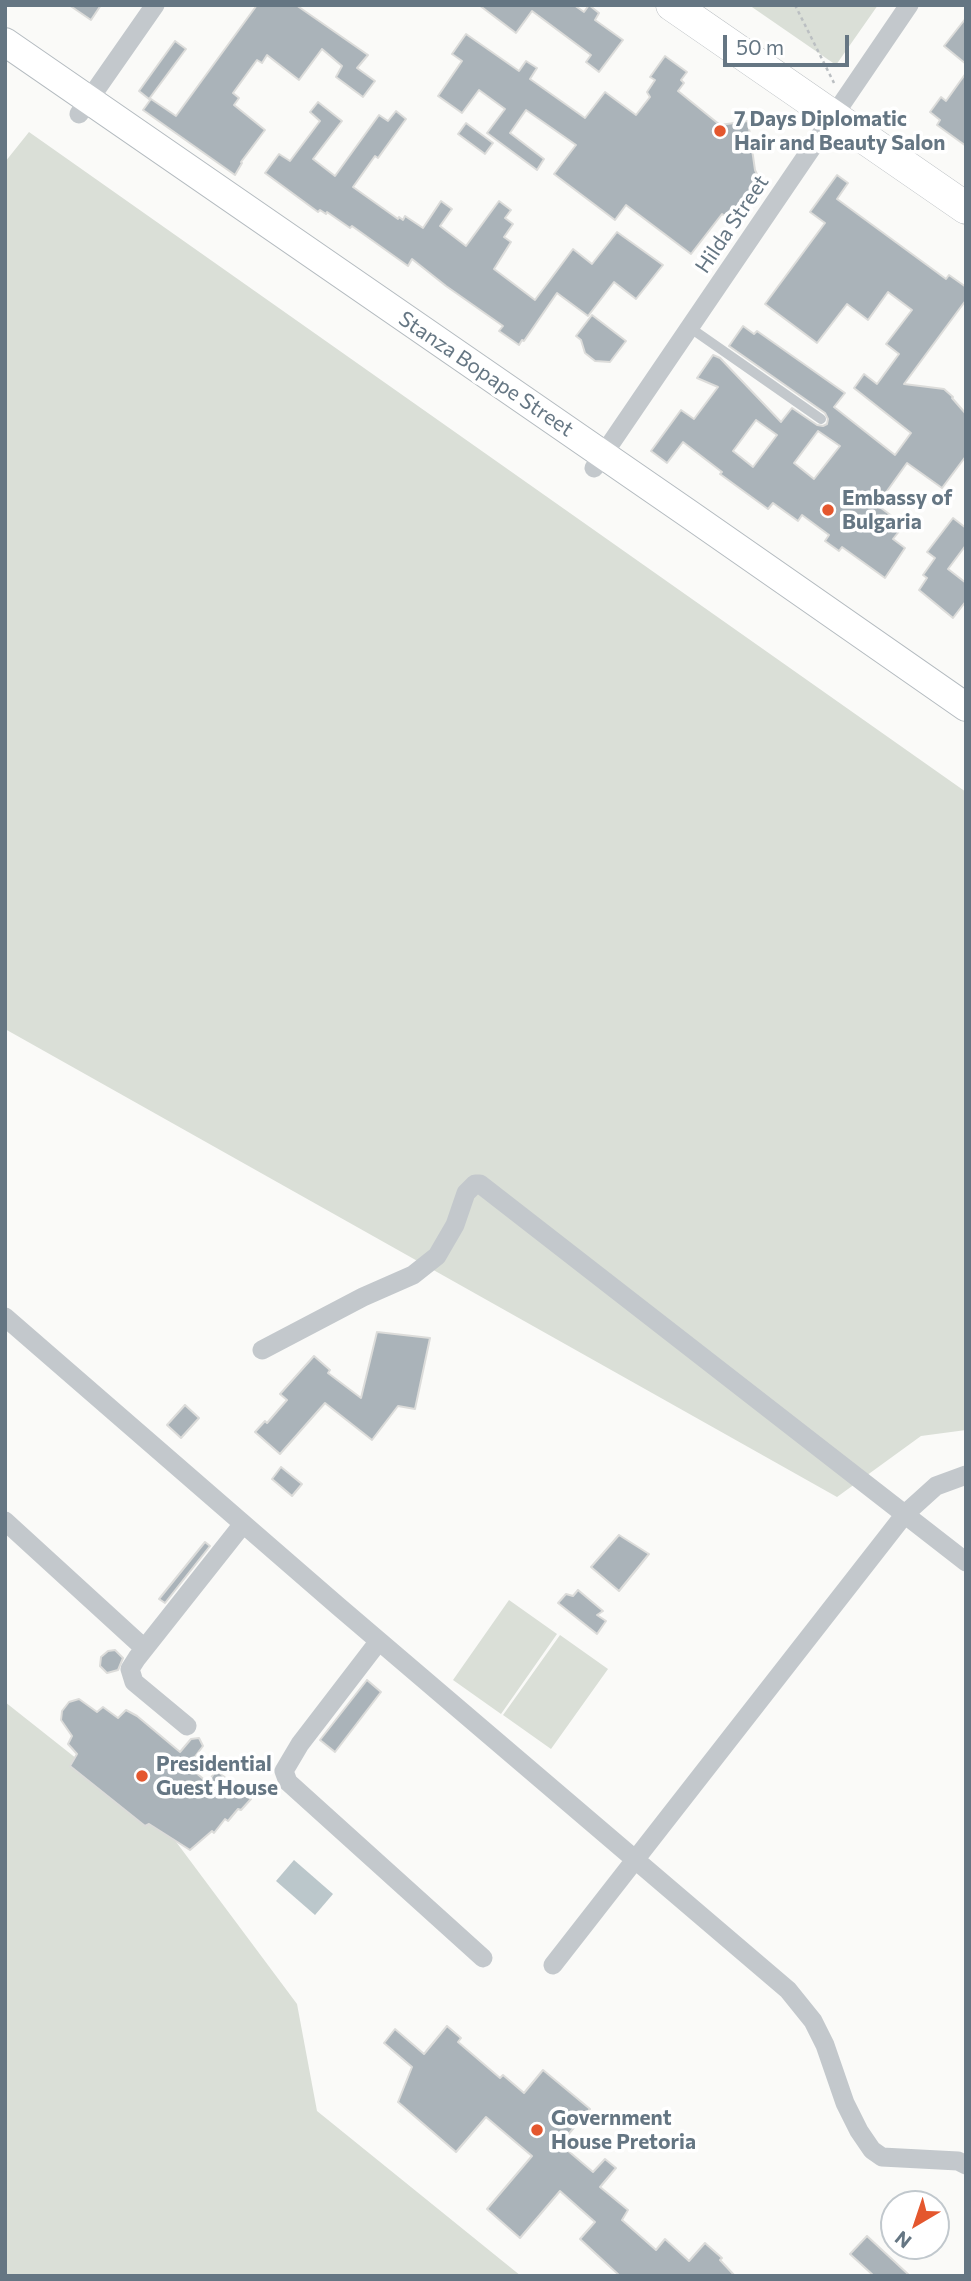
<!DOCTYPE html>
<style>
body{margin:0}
#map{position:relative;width:971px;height:2281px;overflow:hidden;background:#fafaf8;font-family:Commissioner,sans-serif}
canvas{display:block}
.frame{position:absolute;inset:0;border:7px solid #657683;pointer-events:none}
.north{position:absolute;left:880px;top:2190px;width:70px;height:70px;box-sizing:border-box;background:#fff;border:2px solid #c1c8cd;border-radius:50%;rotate:219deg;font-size:19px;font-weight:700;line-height:28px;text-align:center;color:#657683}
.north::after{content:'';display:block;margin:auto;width:24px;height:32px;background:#e4572e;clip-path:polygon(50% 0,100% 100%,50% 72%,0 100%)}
.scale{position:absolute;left:723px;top:35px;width:126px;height:32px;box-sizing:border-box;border:4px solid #657683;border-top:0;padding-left:9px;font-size:21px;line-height:24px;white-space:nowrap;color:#657683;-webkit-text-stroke:5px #fff;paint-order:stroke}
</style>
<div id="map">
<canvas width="971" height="2281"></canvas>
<div class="frame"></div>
<div class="north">N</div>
<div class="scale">50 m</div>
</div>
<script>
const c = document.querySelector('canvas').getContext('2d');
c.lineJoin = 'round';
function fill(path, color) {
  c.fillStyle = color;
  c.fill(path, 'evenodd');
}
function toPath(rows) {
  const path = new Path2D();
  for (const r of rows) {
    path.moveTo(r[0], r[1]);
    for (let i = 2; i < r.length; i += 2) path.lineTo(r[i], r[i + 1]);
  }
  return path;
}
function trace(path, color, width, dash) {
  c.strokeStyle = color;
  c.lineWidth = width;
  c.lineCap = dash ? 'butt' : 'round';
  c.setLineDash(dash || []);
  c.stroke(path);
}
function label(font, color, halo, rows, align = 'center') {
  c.font = font + ' Commissioner,sans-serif';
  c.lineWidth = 7;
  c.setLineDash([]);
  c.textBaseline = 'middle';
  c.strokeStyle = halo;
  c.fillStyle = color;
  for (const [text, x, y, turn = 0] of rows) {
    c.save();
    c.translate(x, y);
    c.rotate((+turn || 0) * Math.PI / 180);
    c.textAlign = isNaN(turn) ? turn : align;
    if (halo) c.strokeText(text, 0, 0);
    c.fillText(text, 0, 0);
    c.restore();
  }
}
fill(toPath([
 [749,5,878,5,836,65],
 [29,132,966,792,966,1430,921,1436,837,1497,5,1029,5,162],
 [509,1600,557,1634,501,1714,453,1680],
 [560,1635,608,1669,551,1749,503,1715],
 [5,1702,168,1831,297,2004,317,2111,521,2276,5,2276]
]), '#dadfd7');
fill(toPath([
 [294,1860,333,1894,315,1915,276,1881]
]), '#bbc7cb');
const building = toPath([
 [69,5,101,5,91,20,69,5],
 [257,5,296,5,368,55,357,68,375,81,363,97,336,77,342,66,322,49,299,80,267,55,262,63,257,60,233,93,239,98,234,105,265,130,241,162,242,163,235,175,143,110,151,99,176,116,257,5],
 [479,5,574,5,584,12,589,5,599,13,595,20,623,40,599,72,586,62,591,55,532,11,516,33,479,5],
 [966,18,966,64,944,46,966,18],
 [466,34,519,71,526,61,537,68,530,79,585,118,605,92,636,115,650,97,647,92,655,80,650,77,665,56,687,72,681,80,684,83,678,91,720,125,748,121,755,170,760,181,729,219,722,214,691,254,626,205,615,220,554,174,576,145,526,110,510,133,544,159,537,170,487,133,505,109,479,90,462,113,438,96,462,61,452,54,466,34],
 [175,41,186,49,149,99,139,91,175,41],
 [966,73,966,146,937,125,940,120,930,112,941,97,946,101,966,73],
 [318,102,342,121,313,159,335,176,379,115,388,121,396,111,406,119,378,158,375,156,353,187,398,219,399,217,403,220,405,216,423,228,441,201,452,209,440,226,466,246,499,201,511,210,505,218,513,224,504,237,511,242,494,269,535,300,573,249,592,264,617,232,663,265,636,299,614,282,588,316,557,293,524,341,522,340,519,345,499,331,503,326,446,286,412,259,408,266,352,226,350,228,327,212,326,214,320,210,318,212,265,173,279,154,290,161,320,121,310,112,318,102],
 [466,123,493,143,485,154,458,134,466,123],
 [837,175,848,183,837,199,946,279,949,275,966,287,966,300,904,384,944,389,953,397,952,398,966,414,966,456,942,488,907,463,877,505,904,525,893,539,905,548,885,578,842,547,839,551,825,541,829,535,802,515,798,521,773,503,768,509,720,474,722,472,683,442,667,463,651,451,681,410,694,419,718,387,697,378,713,355,720,358,781,422,792,408,817,425,823,426,827,424,828,419,825,413,729,346,743,326,754,334,757,331,845,393,834,407,895,455,911,433,854,388,864,374,877,384,899,354,886,344,912,310,888,292,868,320,847,304,817,343,765,304,825,223,810,212,837,175],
 [756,420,777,435,753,467,733,451,756,420],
 [818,431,840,446,814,479,794,463,818,431],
 [592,315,626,341,610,362,595,361,585,353,581,340,576,336,592,315],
 [953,518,966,528,966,545,948,569,966,583,966,601,953,618,919,590,927,578,923,575,935,558,927,552,953,518],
 [377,1332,430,1338,415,1409,398,1406,372,1440,325,1403,280,1454,255,1432,265,1421,267,1423,287,1400,280,1394,314,1356,330,1370,328,1373,361,1398,377,1332],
 [185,1405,199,1418,181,1438,167,1425,185,1405],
 [281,1467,302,1484,292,1496,272,1479,281,1467],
 [619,1535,649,1554,619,1591,591,1567,619,1535],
 [205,1542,210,1546,165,1603,159,1599,205,1542],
 [578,1590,603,1611,597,1615,606,1621,597,1634,558,1603,566,1594,573,1596,578,1590],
 [115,1650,123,1658,118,1670,107,1673,100,1666,101,1657,108,1651,115,1650],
 [367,1680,381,1692,335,1752,320,1740,367,1680],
 [79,1699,97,1712,103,1707,118,1718,126,1710,137,1716,180,1752,191,1739,199,1738,203,1746,188,1766,208,1783,216,1770,251,1799,241,1810,238,1809,228,1821,225,1819,214,1833,212,1831,190,1850,149,1824,145,1826,70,1766,77,1754,68,1744,72,1736,61,1720,62,1711,69,1702,79,1699],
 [447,2026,461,2038,458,2042,500,2078,503,2075,524,2093,543,2070,590,2109,560,2144,593,2172,605,2159,616,2168,600,2187,628,2210,622,2220,656,2250,665,2239,689,2261,705,2243,722,2258,720,2260,735,2276,620,2276,580,2239,595,2222,560,2191,520,2238,487,2209,532,2156,486,2117,456,2152,398,2102,412,2067,384,2043,395,2029,424,2054,447,2026],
 [867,2236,910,2276,874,2276,850,2254,867,2236]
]);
fill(building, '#aab3b9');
trace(building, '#dcdcda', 2);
const secondary = toPath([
 [5,42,689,514,966,707]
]);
const primary = toPath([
 [672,5,966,208]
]);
trace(secondary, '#b3babf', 30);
trace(primary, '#b5babe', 33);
trace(toPath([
 [795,5,834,83]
]), '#bbbfc2', 2.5, [3.5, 3.5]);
trace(toPath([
 [689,327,821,419]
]), '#c3c8cc', 10);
trace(toPath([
 [79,114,155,5],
 [594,468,909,5],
 [5,1317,338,1606,788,1990,813,2021,825,2045,845,2103,859,2131,872,2150,882,2157,958,2161,966,2165],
 [262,1350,363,1297,413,1275,437,1256,455,1225,466,1193,475,1184,480,1184,966,1562],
 [5,1521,144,1648],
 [379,1641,300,1744,284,1771,288,1782,483,1958],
 [187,1726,134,1682,130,1669,137,1658,243,1524],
 [553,1965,905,1514,936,1486,966,1475]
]), '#c3c8cc', 19);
trace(secondary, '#fff', 28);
trace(primary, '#fff', 32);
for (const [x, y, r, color] of [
 [720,131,7,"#e4572e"],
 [828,510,7,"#e4572e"],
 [142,1776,7,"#e4572e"],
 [537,2130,7,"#e4572e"]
]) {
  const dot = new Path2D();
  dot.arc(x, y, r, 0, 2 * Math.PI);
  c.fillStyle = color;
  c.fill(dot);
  trace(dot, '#fff', 2.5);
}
label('bold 21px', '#657683', '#fff', [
 ["7 Days Diplomatic",734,119],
 ["Hair and Beauty Salon",734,143],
 ["Embassy of",842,498],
 ["Bulgaria",842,522],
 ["Presidential",156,1764],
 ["Guest House",156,1788],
 ["Government",551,2118],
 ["House Pretoria",551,2142]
], 'left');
label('21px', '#657683', '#fff', [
 ["Hilda Street",732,224,-56],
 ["Stanza Bopape Street",486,374,34]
]);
</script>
